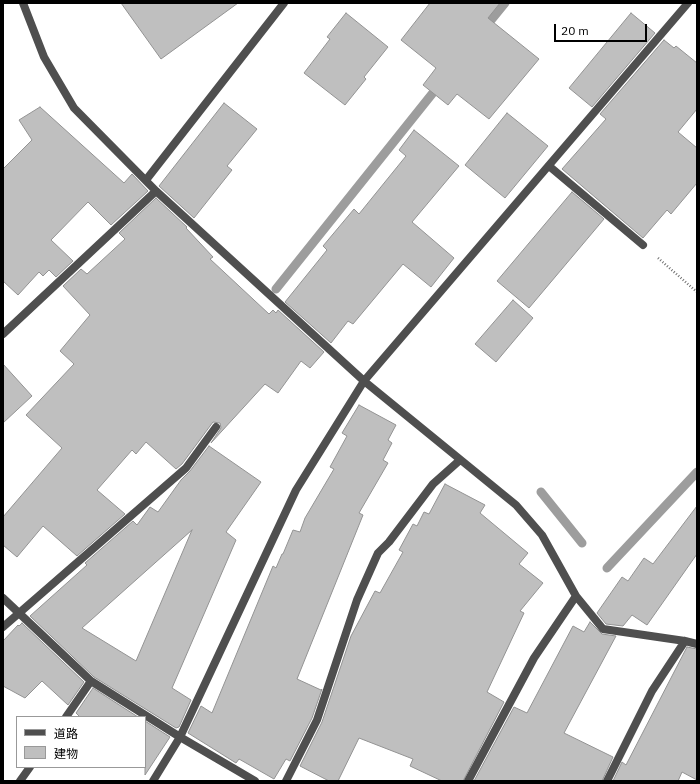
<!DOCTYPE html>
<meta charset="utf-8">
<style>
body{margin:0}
#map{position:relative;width:700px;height:784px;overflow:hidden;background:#fff;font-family:"IBM Plex Sans","Noto Sans JP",sans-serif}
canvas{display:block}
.frame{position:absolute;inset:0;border:4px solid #000;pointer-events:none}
.legend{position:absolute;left:16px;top:716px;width:130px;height:52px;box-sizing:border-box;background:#fff;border:1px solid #999;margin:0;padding:5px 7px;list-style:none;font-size:12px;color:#000}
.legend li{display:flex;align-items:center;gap:8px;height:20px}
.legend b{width:20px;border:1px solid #999}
.scale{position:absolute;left:554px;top:24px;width:93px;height:18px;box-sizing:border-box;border:2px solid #000;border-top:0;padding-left:5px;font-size:12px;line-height:14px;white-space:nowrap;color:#000;-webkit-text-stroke:3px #fff;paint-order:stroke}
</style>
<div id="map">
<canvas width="700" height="784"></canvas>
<div class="frame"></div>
<ul class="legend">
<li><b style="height:5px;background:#4f4f4f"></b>道路</li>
<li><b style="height:11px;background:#bfbfbf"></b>建物</li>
</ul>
<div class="scale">20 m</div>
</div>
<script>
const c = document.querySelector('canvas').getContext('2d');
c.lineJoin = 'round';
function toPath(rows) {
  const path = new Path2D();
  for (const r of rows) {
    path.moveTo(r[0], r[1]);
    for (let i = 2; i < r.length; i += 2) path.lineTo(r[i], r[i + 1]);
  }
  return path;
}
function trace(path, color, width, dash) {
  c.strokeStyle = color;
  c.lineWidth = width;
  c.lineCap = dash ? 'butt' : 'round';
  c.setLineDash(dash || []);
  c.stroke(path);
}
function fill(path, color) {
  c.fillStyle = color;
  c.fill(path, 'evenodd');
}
trace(toPath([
 [483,30,505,3],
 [276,289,440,84],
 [541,492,582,543],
 [607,568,697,472]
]), '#9d9d9d', 9);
const building = toPath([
 [121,3,238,3,161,59,121,3],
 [430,3,500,3,488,18,539,59,489,119,457,94,448,105,423,85,436,68,401,40,430,3],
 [346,13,388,47,364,77,366,79,345,105,304,73,330,39,327,37,346,13],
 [631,13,655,33,592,107,569,88,631,13],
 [664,40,674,48,676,46,697,63,697,109,678,132,697,148,697,183,671,214,667,210,643,238,562,169,606,119,600,114,664,40],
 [224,103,257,129,227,166,232,170,194,218,159,186,224,103],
 [40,107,124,183,132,174,148,191,111,225,88,202,51,240,73,261,56,277,49,270,43,276,39,272,18,295,3,281,3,169,32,140,19,120,40,107],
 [507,113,548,146,505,198,465,165,507,113],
 [414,130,459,166,412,222,454,258,431,287,403,264,353,324,348,321,331,343,285,302,327,250,323,246,354,209,359,214,406,156,399,150,414,130],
 [572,192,604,219,529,308,497,281,572,192],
 [156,198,187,227,186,228,213,257,210,259,269,314,273,310,276,313,278,310,324,352,310,368,301,361,278,393,265,384,211,443,221,428,220,423,213,422,182,464,176,469,146,442,136,454,132,450,97,490,125,514,77,556,43,526,17,557,3,545,3,517,62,448,26,415,74,364,60,351,90,315,63,286,81,269,87,274,125,239,119,233,156,198],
 [513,300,533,318,496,362,475,344,513,300],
 [3,364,32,396,3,423,3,364],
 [359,405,396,425,388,440,392,443,383,460,388,463,359,513,363,515,297,679,321,690,322,689,312,718,290,761,286,759,274,779,239,759,236,763,188,733,201,706,212,713,273,566,276,568,282,554,283,554,293,530,300,532,305,518,334,469,330,467,347,436,342,433,359,405],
 [209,446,261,482,226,532,236,540,172,688,191,700,179,727,176,728,94,677,30,616,87,565,85,563,133,521,137,525,150,507,158,512,181,480,190,471,209,446],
 [192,530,136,661,82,628,192,530],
 [445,484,485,505,480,513,528,553,519,564,543,583,520,611,524,613,487,692,504,702,463,781,442,781,410,766,413,759,359,738,338,781,329,781,300,766,322,722,351,636,375,591,380,593,403,552,399,550,413,524,417,526,424,512,429,514,445,484],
 [697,506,697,554,647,625,632,615,623,626,606,624,597,613,622,577,628,581,644,558,653,564,697,506],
 [590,622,602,634,616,636,564,733,613,757,602,781,474,781,514,707,527,713,573,626,584,632,590,622],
 [22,623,84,682,68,705,42,681,25,698,3,686,3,641,18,625,19,626,22,623],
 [687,647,697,649,697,780,682,772,678,781,613,781,622,762,626,765,687,647],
 [93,688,138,717,80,717,76,713,93,688],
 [145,721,170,737,145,775,145,721]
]);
fill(building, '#bfbfbf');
trace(building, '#939393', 1);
trace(toPath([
 [658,258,697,292]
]), '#717171', 2.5, [1, 2]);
trace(toPath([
 [549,166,643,245]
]), '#4f4f4f', 8);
trace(toPath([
 [23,3,44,57,74,108,156,191,364,381,516,505,542,535,576,596,603,629,685,641,697,644],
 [146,180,284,3],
 [3,334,156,191],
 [3,598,91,681,180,737,255,781],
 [3,627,186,468,216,427],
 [66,717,91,681],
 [20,781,30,767],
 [153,781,180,737,296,490,364,381,688,3],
 [286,781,317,720,357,600,378,553,389,542,433,484,460,460],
 [468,781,534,658,576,596],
 [607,781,652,691,685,641]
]), '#4f4f4f', 8);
</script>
